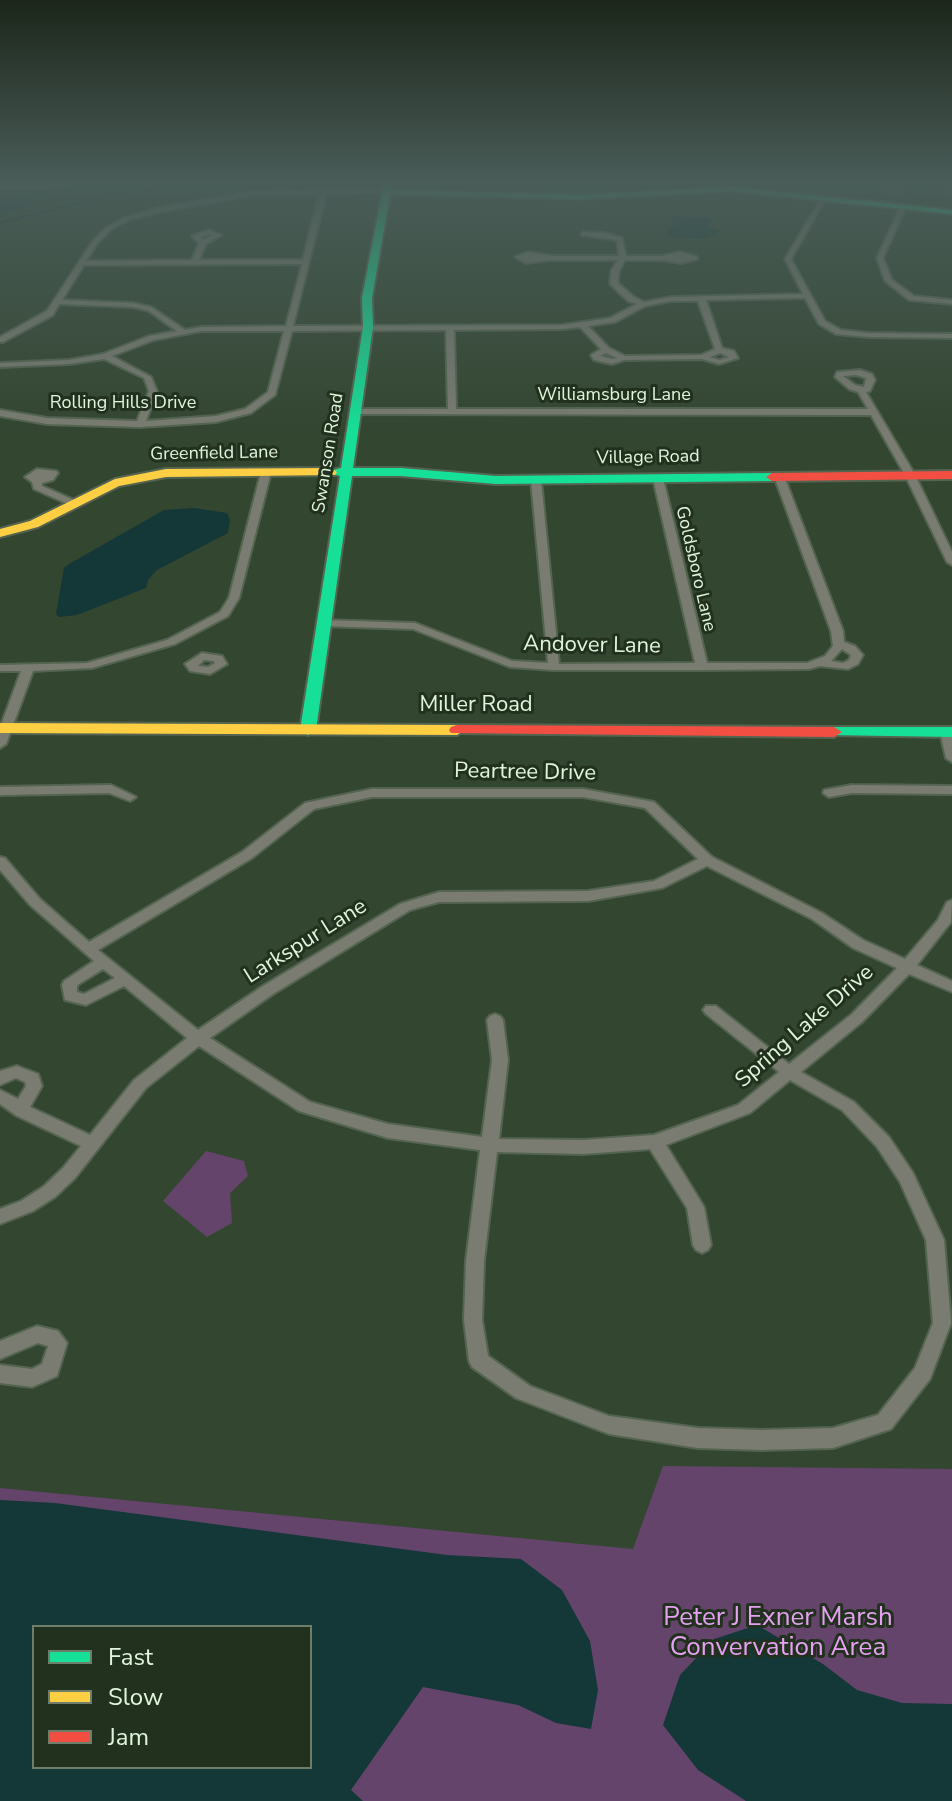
<!DOCTYPE html>
<style>
body{margin:0}
#map{position:relative;width:952px;height:1801px;overflow:hidden;background:#334630;font-family:"Nunito Sans",sans-serif}
canvas{display:block}
.legend{position:absolute;left:32px;top:1625px;width:280px;height:144px;box-sizing:border-box;background:#21311e;border:2px solid #6d7f6a;margin:0;padding:10px 14px;list-style:none;font-size:24px;color:#e0f5dc}
.legend li{display:flex;align-items:center;gap:16px;height:40px}
.legend b{width:40px;border:2px solid #6d7f6a}
</style>
<div id="map">
<canvas width="952" height="1801"></canvas>
<ul class="legend">
<li><b style="height:10px;background:#16e098"></b>Fast</li>
<li><b style="height:10px;background:#ffcf43"></b>Slow</li>
<li><b style="height:10px;background:#f24e42"></b>Jam</li>
</ul>
</div>
<script>
const c = document.querySelector('canvas').getContext('2d');
c.lineJoin = 'round';
function fill(path, color) {
  c.fillStyle = color;
  c.fill(path, 'evenodd');
}
function toPath(rows) {
  const path = new Path2D();
  for (const r of rows) {
    path.moveTo(r[0], r[1]);
    for (let i = 2; i < r.length; i += 2) path.lineTo(r[i], r[i + 1]);
  }
  return path;
}
function trace(path, color, width, dash) {
  c.strokeStyle = color;
  c.lineWidth = width;
  c.lineCap = dash ? 'butt' : 'round';
  c.setLineDash(dash || []);
  c.stroke(path);
}
function label(font, color, halo, rows, align = 'center') {
  c.font = font + ' "Nunito Sans",sans-serif';
  c.lineWidth = 6;
  c.setLineDash([]);
  c.textBaseline = 'middle';
  c.strokeStyle = halo;
  c.fillStyle = color;
  for (const [text, x, y, turn = 0] of rows) {
    c.save();
    c.translate(x, y);
    c.rotate((+turn || 0) * Math.PI / 180);
    c.textAlign = isNaN(turn) ? turn : align;
    if (halo) c.strokeText(text, 0, 0);
    c.fillText(text, 0, 0);
    c.restore();
  }
}
fill(toPath([
 [206,1151,244,1161,248,1176,230,1193,232,1223,207,1237,163,1201],
 [663,1466,952,1469,952,1801,0,1801,0,1488,633,1549],
 [34,1627,310,1627,310,1767,34,1767]
]), '#65446c');
fill(toPath([
 [47,192,32,206,0,215,0,200,20,193],
 [671,216,711,218,714,220,706,225,719,231,718,234,701,239,670,237,666,232,674,225],
 [194,508,227,513,230,520,228,533,157,570,148,580,146,588,77,615,59,617,56,614,64,568,69,564,164,510],
 [0,1500,55,1503,447,1555,521,1559,562,1590,590,1641,598,1690,591,1729,556,1723,518,1705,423,1687,351,1790,363,1801,0,1801],
 [34,1627,310,1627,310,1767,34,1767],
 [757,1625,823,1664,857,1690,902,1703,952,1704,952,1801,746,1801,698,1770,663,1725,680,1675,714,1639]
]), '#143738');
trace(toPath([
 [767,187,778,182],
 [0,223,162,182]
]), '#143738', 2);
const street = toPath([
 [0,185,63,185,66,187,0,189,0,185],
 [254,191,386,190,389,192,326,194,293,326,563,325,610,318,637,304,628,301,610,284,611,271,618,260,551,260,526,263,515,257,528,252,551,256,619,256,617,240,581,235,583,232,604,233,622,238,626,256,662,256,680,252,697,257,697,259,681,263,662,260,625,260,619,271,618,283,634,297,644,302,671,297,803,294,785,259,821,199,826,198,791,259,825,321,841,330,869,333,952,334,952,338,869,337,836,334,819,324,805,298,706,300,722,348,734,351,738,358,719,364,702,359,624,360,612,364,594,360,591,355,601,349,580,327,563,329,454,330,456,409,868,409,858,392,849,389,835,377,837,372,860,370,872,374,875,380,870,391,866,392,915,475,952,552,952,565,947,562,905,475,871,415,353,414,352,412,356,409,448,409,446,330,292,331,275,395,251,413,216,422,140,427,47,424,0,416,0,410,47,418,137,421,149,391,144,378,104,359,69,364,0,367,0,363,69,360,103,354,149,336,177,331,149,311,133,307,59,304,53,315,3,342,0,342,0,337,47,311,92,242,106,228,124,218,159,208,254,191],
 [319,194,303,260,199,260,206,244,221,235,209,230,192,236,199,243,192,260,86,261,97,244,110,230,128,220,160,212,254,195,319,194],
 [209,234,212,235,204,240,200,237,209,234],
 [302,264,286,326,201,327,185,330,151,307,133,303,62,300,84,265,302,264],
 [671,301,698,301,715,349,701,355,625,356,609,348,588,326,615,322,645,306,671,301],
 [201,331,284,331,268,392,245,409,216,416,146,421,157,391,151,377,112,356,154,340,201,331],
 [606,353,617,358,612,359,600,356,606,353],
 [720,353,729,357,719,360,710,357,720,353],
 [856,375,866,378,864,387,855,385,843,376,856,375],
 [901,206,906,207,883,258,892,280,914,296,952,300,952,304,909,300,885,281,877,258,901,206],
 [37,469,56,471,58,473,53,480,42,483,42,486,74,500,74,504,68,504,34,489,32,482,25,477,37,469],
 [266,469,271,472,239,598,228,616,175,644,92,668,33,671,6,744,0,748,0,728,21,671,0,671,0,665,87,663,167,640,220,612,229,598,261,472,266,469],
 [779,473,784,476,843,631,844,642,855,646,863,655,858,664,848,669,820,666,809,669,702,670,554,670,510,667,413,629,323,626,318,623,323,620,415,623,512,661,548,663,531,480,536,477,541,480,559,664,695,663,653,478,658,475,663,478,707,663,807,663,825,656,833,646,831,631,774,476,779,473],
 [842,649,851,655,849,660,843,663,831,661,842,649],
 [202,653,222,656,227,664,210,674,190,671,185,664,202,653],
 [204,660,214,661,215,663,208,667,198,666,204,660],
 [946,728,952,732,952,762,946,758,940,732,946,728],
 [111,785,136,797,130,801,109,793,0,795,0,787,111,785],
 [852,785,952,786,952,794,852,793,829,797,823,793,824,790,852,785],
 [372,789,583,789,654,802,712,857,822,913,863,940,905,959,938,920,947,902,952,900,951,922,917,965,952,981,952,992,909,974,862,1022,801,1072,854,1102,889,1137,913,1173,944,1240,951,1323,930,1379,891,1429,833,1448,762,1450,698,1448,609,1434,516,1398,472,1367,469,1361,464,1320,466,1261,480,1150,388,1138,299,1111,199,1046,146,1088,75,1178,55,1197,33,1211,0,1224,0,1209,21,1201,43,1187,63,1168,81,1146,17,1116,0,1104,0,1090,18,1099,26,1086,25,1082,16,1078,0,1085,0,1071,17,1066,38,1074,42,1086,30,1107,90,1135,134,1080,187,1038,124,986,86,1005,65,1000,62,985,64,981,94,961,30,905,0,870,0,857,5,858,40,899,89,942,242,852,305,803,372,789],
 [372,797,583,797,645,808,698,859,654,881,588,891,439,892,400,904,263,986,198,1030,98,950,252,858,314,809,372,797],
 [707,866,812,919,853,948,897,968,852,1014,789,1064,716,1006,706,1006,703,1010,706,1014,779,1072,738,1105,654,1135,584,1140,499,1139,508,1060,503,1020,500,1016,495,1014,490,1016,487,1020,492,1060,482,1137,388,1124,310,1102,210,1038,273,994,410,910,439,902,588,901,662,888,707,866],
 [103,969,115,978,84,994,77,992,77,986,79,984,103,969],
 [790,1080,842,1110,877,1147,900,1182,926,1240,933,1323,915,1368,878,1415,833,1428,762,1430,698,1428,609,1416,530,1386,488,1356,482,1320,484,1261,497,1152,584,1154,650,1149,687,1208,693,1245,696,1250,702,1253,708,1250,711,1245,704,1207,666,1145,750,1113,790,1080],
 [37,1326,58,1331,67,1343,57,1376,32,1387,0,1383,0,1365,32,1369,42,1364,48,1346,38,1343,0,1359,0,1341,37,1326]
]);
const fast = toPath([
 [391,182,391,190,580,195,731,187,952,210,952,214,731,191,580,199,390,194,372,298,373,327,353,468,401,468,496,476,772,473,778,477,772,481,496,484,401,476,352,476,316,730,308,735,300,730,340,476,325,472,341,468,363,327,362,298,384,183,391,182],
 [834,727,952,727,952,737,828,735,826,732,834,727]
]);
const slow = toPath([
 [331,468,337,472,335,475,166,477,119,486,38,527,0,537,0,529,30,521,115,479,166,469,331,468],
 [0,723,457,725,465,730,457,735,0,733,0,723]
]);
const jam = toPath([
 [952,471,952,479,772,481,766,477,772,473,952,471],
 [457,725,834,727,842,732,834,737,451,733,449,730,451,727,457,725]
]);
trace(street, '#546451', 4);
trace(fast, '#546451', 4);
trace(slow, '#546451', 4);
trace(jam, '#546451', 4);
fill(street, '#7a7c71');
fill(fast, '#16e098');
fill(slow, '#ffcf43');
fill(jam, '#f24e42');
fill(toPath([
 [878,182,903,182,905,185,904,195,902,197,887,197,878,184],
 [933,182,952,182,952,196,944,196]
]), '#445152');
const building = toPath([
 [886,182,903,182,905,185,904,187,889,187,886,182],
 [943,182,952,182,952,185,946,185,943,182]
]);
fill(building, '#4f5e5f');
trace(building, '#374242', 2);
const sky = c.createLinearGradient(0, 0, 0, 434);
sky.addColorStop(0, '#1c261a');
sky.addColorStop(0.42, '#4a5d59');
sky.addColorStop(1, '#4a5d5900');
c.fillStyle = sky;
c.fillRect(0, 0, 952, 434);
label('18px', '#e0f5dc', '#21311e', [
 ["Williamsburg Lane",614,396],
 ["Rolling Hills Drive",123,404],
 ["Swanson Road",329,453,-81],
 ["Greenfield Lane",214,454,-1],
 ["Village Road",648,458,-1],
 ["Goldsboro Lane",695,569,77]
]);
label('22px', '#e0f5dc', '#21311e', [
 ["Andover Lane",592,646,1],
 ["Miller Road",476,706],
 ["Peartree Drive",525,773,1],
 ["Larkspur Lane",306,942,-32],
 ["Spring Lake Drive",805,1027,-41]
]);
label('26px', '#e5a0f2', '#21311e', [
 ["Peter J Exner Marsh",778,1619],
 ["Convervation Area",778,1649]
]);
</script>
